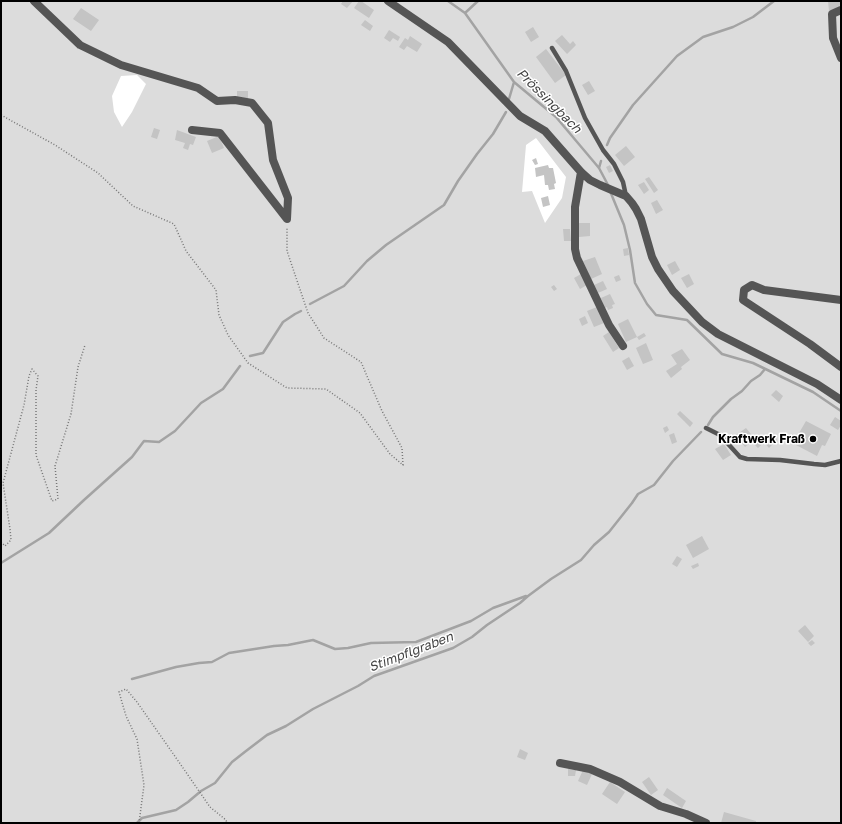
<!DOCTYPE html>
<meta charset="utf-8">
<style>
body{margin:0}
#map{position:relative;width:842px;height:824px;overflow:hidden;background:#fff;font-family:"Golos Text",sans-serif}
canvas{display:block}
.frame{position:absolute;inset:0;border:2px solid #000;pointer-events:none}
</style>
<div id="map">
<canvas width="842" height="824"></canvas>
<div class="frame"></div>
</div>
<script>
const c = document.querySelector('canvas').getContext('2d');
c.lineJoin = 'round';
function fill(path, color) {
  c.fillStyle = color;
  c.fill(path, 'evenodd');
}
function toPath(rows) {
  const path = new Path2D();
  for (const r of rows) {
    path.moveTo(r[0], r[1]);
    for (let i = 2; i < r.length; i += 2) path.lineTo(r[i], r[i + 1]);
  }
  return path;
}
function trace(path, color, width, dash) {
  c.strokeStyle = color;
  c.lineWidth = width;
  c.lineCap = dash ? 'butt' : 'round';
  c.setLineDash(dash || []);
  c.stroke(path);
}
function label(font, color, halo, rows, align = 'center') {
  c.font = font + ' "Golos Text",sans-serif';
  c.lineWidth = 3;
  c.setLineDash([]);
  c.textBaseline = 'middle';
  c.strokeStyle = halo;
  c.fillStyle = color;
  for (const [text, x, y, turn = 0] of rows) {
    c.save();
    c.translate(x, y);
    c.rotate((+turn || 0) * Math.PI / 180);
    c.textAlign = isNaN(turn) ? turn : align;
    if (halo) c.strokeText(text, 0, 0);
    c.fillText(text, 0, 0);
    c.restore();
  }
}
fill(toPath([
 [1,1,841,1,841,823,1,823],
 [137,75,146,84,132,112,122,127,114,112,112,96,121,76],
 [536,138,566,177,562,198,545,223,532,191,522,192,526,145]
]), '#dcdcdc');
trace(toPath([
 [448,1,465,13,514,82,556,117,599,168,608,185],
 [465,13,478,1],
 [509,99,514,82],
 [607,145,610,138,633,105,677,56,703,37,733,27,753,17,774,1],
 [599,168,601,161],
 [610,191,624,225,630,250,635,283,647,304,656,315,687,320,722,354,753,363,813,392,841,411],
 [310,304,344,286,367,261,386,245,444,205,458,181,477,154,493,134,506,112],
 [250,356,263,353,283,322,295,314,301,311],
 [708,425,713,417,731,399,742,391,751,381,760,375,765,369],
 [1,563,49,533,84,500,132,457,144,441,159,442,175,431,201,403,223,389,240,366],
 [132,679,176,667,199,663,212,662,229,653,274,646,288,645,313,640,335,649,348,648,371,643,416,642,471,621,493,608,526,596],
 [137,823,142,818,176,810,188,802,201,791,215,783,232,762,246,751,267,735,286,726,313,709,358,686,374,676,453,648,472,637,487,625,520,603,528,596,551,579,581,560,594,545,609,532,632,503,638,494,654,485,673,461,701,432]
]), '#a3a3a3', 2.5);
fill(toPath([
 [343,1,353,1,347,8,341,4],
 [359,1,361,1,374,10,369,18,354,8],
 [828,1,841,1,841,5,839,6,840,10,829,11],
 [81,8,99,20,91,31,73,19],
 [365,20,373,26,370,31,361,25],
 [533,27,539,37,531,42,525,32],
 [389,30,400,37,398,41,393,38,390,42,384,38],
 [562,35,570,44,573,41,576,45,567,54,555,41],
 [410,36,422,44,417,52,407,46,404,50,399,47,405,38,408,40],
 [546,49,566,75,555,83,536,57],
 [589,81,595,91,588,95,582,85],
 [237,91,248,91,248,98,237,98],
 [154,128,160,130,157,139,151,137],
 [177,130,196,137,193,145,190,144,188,150,183,148,185,143,175,140],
 [219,136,224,148,212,153,207,141],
 [626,146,635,157,624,166,615,155],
 [536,158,538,164,535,165,532,160],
 [548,165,549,168,553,168,556,183,554,184,555,189,549,190,548,185,545,185,544,175,536,177,535,168],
 [610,165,613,171,609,173,606,167],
 [649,177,658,190,654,193,645,179],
 [644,182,649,190,644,194,638,185],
 [548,196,550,205,543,207,541,198],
 [657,200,663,210,656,214,651,203],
 [578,223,590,223,590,236,579,237],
 [563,229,570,229,571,241,564,241],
 [628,248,629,255,624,256,623,249],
 [595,257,602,274,591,279,583,261],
 [675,261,680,270,672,275,667,265],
 [581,274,587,285,580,289,574,278],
 [689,274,694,284,687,288,681,278],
 [619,275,621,280,616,282,614,277],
 [603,281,607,289,598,293,594,285],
 [554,285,557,289,554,291,551,287],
 [610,294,615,304,612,305,613,308,608,310,607,307,605,308,601,298],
 [597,307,604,323,594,327,587,311],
 [585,316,588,323,582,326,579,319],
 [628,319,637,337,626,342,618,324],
 [609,332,619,348,613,352,603,336],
 [644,333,646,336,639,340,637,337],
 [646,343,653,360,643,364,636,348],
 [682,349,690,360,681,367,682,369,671,378,666,371,677,364,671,355],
 [629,357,634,366,627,370,622,361],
 [776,390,783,396,779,402,771,395],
 [680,411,693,423,690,427,677,414],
 [835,417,841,421,841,425,838,430,830,425],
 [806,421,831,434,825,446,822,445,817,456,796,445,801,434,799,433],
 [667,426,669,430,665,433,663,428],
 [746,428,755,439,745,447,736,435],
 [674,433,677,442,672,444,669,435],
 [773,436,777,440,769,448,765,443],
 [760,440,763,443,758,448,755,445],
 [724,444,731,455,723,460,715,449],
 [702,536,709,549,693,558,686,545],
 [677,556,682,559,677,567,672,564],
 [698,563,699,566,693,569,691,566],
 [805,625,814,636,808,642,798,631],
 [812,640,815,643,811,646,808,643],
 [520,749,528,753,525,760,517,757],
 [568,769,576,770,575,776,568,776],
 [583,770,592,774,587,785,578,781],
 [649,777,658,790,651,795,642,782],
 [610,782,625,792,617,804,602,794],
 [667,788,686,801,682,808,663,795],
 [724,812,756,821,756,823,721,823]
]), '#c4c4c4');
trace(toPath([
 [1,115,55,145,98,173,133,206,174,224,186,251,216,290,219,315,228,335,248,363,287,388,326,389,360,413,390,454,403,465,402,448,382,411,361,362,324,338,308,313,287,251,287,227],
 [1,542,5,546,11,540,10,529,3,483,24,405,29,376,32,369,38,376,36,390,36,455,52,501,58,499,55,466,71,414,78,367,85,345],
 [139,823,144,785,137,739,126,716,119,692,126,689,137,702,181,765,210,807,226,820,227,823]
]), '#777', 1.5, [1, 2]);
trace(toPath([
 [552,48,566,71,585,118,603,150,614,164,623,182,626,196],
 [706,428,720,435,740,457,747,459,780,460,814,464,825,465,841,461]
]), '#555', 4.5);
trace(toPath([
 [34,1,80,45,121,65,198,88,217,101,235,100,252,103,268,123,273,160,288,198,287,219,220,133,192,130],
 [388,1,448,42,520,116,545,131,581,172,590,180,600,185,626,196,632,203,636,209,641,219,652,257,658,269,673,291,702,322,718,334,817,384,841,400],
 [841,10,832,14,833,38,841,58],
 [581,172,575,207,575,249,577,258,609,325,623,346],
 [841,300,764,290,752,285,744,290,743,300,810,344,841,367],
 [560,763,590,769,620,782,660,806,686,814,706,823]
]), '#555', 8);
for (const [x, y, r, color] of [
 [813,439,4,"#000"]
]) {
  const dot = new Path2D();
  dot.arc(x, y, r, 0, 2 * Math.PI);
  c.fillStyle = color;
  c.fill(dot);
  trace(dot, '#fff', 1.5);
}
label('bold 12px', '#000', '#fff', [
 ["Kraftwerk Fraß",805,439]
], 'right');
label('italic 13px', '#444', '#fff', [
 ["Prössingbach",549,101,45],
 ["Stimpflgraben",411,652,-21]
]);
</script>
